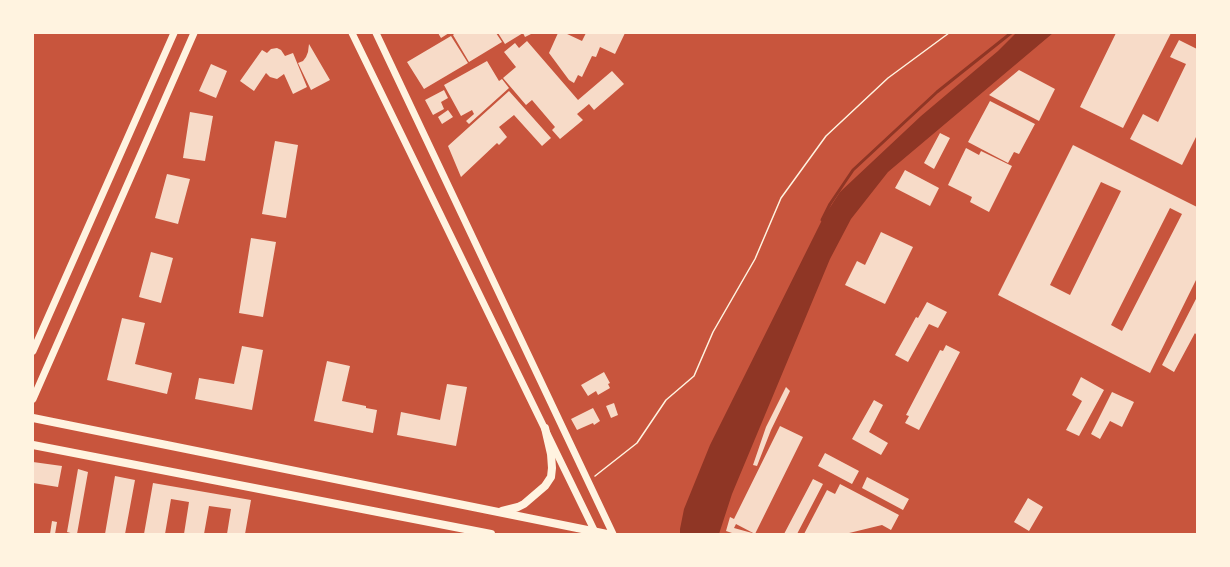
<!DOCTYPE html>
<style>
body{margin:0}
#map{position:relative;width:1230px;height:567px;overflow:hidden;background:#c8553d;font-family:Roboto,sans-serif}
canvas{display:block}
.frame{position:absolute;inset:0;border:34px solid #fff3e0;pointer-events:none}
</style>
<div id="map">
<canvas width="1230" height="567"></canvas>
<div class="frame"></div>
</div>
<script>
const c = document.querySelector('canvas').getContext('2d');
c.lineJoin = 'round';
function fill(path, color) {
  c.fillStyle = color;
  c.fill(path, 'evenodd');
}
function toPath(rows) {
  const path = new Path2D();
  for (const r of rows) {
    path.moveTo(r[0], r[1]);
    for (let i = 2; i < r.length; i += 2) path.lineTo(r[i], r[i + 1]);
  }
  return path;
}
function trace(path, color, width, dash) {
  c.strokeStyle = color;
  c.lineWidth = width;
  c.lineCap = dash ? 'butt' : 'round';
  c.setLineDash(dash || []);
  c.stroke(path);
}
fill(toPath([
 [1016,33,1053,33,888,172,851,219,830,259,732,494,719,534,680,534,680,529,684,509,710,445,823,218,840,192,921,116,998,51]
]), '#8f3625');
trace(toPath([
 [822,220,830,204,853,170,937,92,1011,33]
]), '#8f3625', 3);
fill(toPath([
 [438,33,449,33,441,38],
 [455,33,496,33,502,42,469,62,453,35],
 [498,33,533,33,525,37,523,33,505,44],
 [558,33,565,33,582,41,586,33,625,33,615,54,600,47,596,57,592,56,582,77,578,75,574,83,569,80,549,53],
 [1116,33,1171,33,1123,128,1080,107],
 [451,36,468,63,424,89,407,62],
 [1179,40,1197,49,1197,135,1182,165,1130,139,1143,114,1158,122,1186,64,1170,57],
 [527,41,578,100,612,71,624,84,594,110,589,104,577,114,583,120,560,139,552,130,555,127,532,100,526,105,503,78,516,67,504,52,515,43,519,48],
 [309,44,330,80,311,90,298,63,303,61,306,57,308,52],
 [277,48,281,50,285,56,293,53,307,87,293,94,284,74,277,79,270,77,266,73,254,91,240,81,262,50,267,53,271,49],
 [487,61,499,81,502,79,509,88,469,124,466,121,474,114,472,110,461,116,444,85],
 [211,64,227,71,216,98,199,91],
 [1019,70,1055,89,1039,121,989,95],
 [444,90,448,98,441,102,444,109,433,115,425,100],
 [509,91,551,138,542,146,514,115,499,127,507,137,499,145,497,143,461,177,448,146],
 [990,101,1035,124,1019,154,1014,152,1008,163,968,142],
 [448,110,453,117,442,124,438,117],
 [190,112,213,116,205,161,183,158],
 [940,133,950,138,934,169,924,163],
 [275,141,298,145,286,218,262,214],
 [1073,145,1197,207,1197,278,1150,373,998,295],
 [1101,182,1121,191,1070,295,1050,285],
 [1170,208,1182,214,1122,331,1111,325],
 [966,148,979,155,981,151,1012,166,989,212,970,202,972,197,948,185],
 [905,170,939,188,930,206,895,188],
 [167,174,190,179,178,224,155,218],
 [881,232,913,247,885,304,845,285,857,261,865,265],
 [251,238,276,242,263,317,239,313],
 [151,252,173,258,161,303,139,297],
 [1197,297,1197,336,1195,333,1174,372,1162,365],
 [927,302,947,312,938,328,929,324,908,362,895,355,916,317,918,318],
 [122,318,145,323,135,364,172,373,167,394,107,380],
 [946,345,960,352,919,430,905,423,909,416,906,415,940,350,943,351],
 [242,346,263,350,252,410,195,399,199,378,234,384],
 [327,361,350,366,342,401,366,406,366,408,377,410,373,433,314,421],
 [604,372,610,383,608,384,610,388,598,395,596,391,588,396,581,385],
 [1081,377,1104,390,1079,436,1066,430,1082,401,1072,395],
 [447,384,467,387,456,446,397,435,401,412,440,420],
 [786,387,790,391,771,430,757,466,753,465,766,427],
 [1112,392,1134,402,1122,427,1110,421,1100,439,1091,434],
 [874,400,883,405,869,432,888,443,881,455,852,439],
 [614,403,618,415,611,418,606,406],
 [593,408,600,421,594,425,593,423,577,430,571,419],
 [780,426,803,437,755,534,736,524,734,528,752,533,751,534,735,534,726,531,730,517,734,519],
 [825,453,859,471,852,484,818,466],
 [33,462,62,466,58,487,33,483],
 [78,469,88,472,77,534,74,534,67,532],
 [115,476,135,480,125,534,105,534],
 [867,477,909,499,903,510,862,488],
 [813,479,823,484,797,534,784,534],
 [153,483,251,500,245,534,227,534,231,509,209,506,204,534,184,534,189,502,171,499,165,534,144,534],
 [840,484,899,515,891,530,882,525,845,534,804,534,827,490,835,494],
 [1028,498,1043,507,1029,531,1014,522],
 [52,521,57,522,55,534,50,534]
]), '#f7dbc8');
trace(toPath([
 [595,476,637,443,666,400,694,376,713,332,755,259,781,198,826,136,888,78,949,33]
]), '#fff3e0', 1.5);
trace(toPath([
 [352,33,596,534],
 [376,33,613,534],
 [33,351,174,33],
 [33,399,194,33]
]), '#fff3e0', 7);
trace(toPath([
 [33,418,607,534],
 [33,445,491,534],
 [502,511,518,507,524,504,545,486,551,477,552,468,551,454,545,428]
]), '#fff3e0', 8);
</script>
